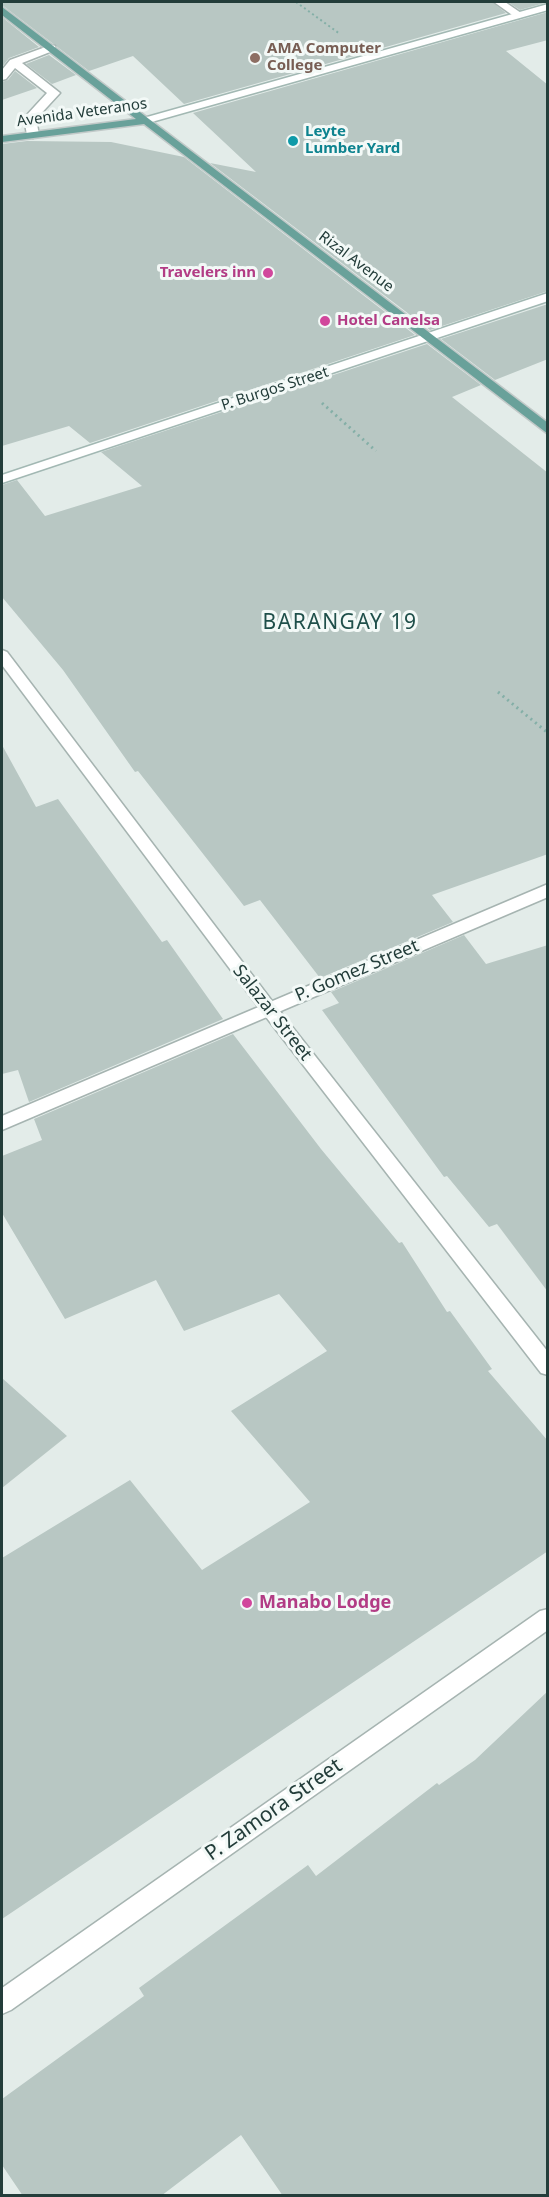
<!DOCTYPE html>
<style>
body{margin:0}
#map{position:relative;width:549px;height:2197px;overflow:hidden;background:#e3ece9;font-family:"Noto Sans",sans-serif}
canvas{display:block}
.frame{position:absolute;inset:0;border:3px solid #233d3a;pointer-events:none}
</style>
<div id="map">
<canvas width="549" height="2197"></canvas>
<div class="frame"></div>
</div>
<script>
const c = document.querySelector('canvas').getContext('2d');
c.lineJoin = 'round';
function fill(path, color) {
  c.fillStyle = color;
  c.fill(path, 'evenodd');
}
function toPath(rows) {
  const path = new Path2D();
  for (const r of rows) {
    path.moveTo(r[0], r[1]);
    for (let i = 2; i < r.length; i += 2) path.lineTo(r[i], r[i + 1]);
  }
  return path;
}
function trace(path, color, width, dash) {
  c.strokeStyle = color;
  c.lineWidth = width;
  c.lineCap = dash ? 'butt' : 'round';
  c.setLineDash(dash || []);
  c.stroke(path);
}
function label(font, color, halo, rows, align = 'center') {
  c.font = font + ' "Noto Sans",sans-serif';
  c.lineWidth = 6;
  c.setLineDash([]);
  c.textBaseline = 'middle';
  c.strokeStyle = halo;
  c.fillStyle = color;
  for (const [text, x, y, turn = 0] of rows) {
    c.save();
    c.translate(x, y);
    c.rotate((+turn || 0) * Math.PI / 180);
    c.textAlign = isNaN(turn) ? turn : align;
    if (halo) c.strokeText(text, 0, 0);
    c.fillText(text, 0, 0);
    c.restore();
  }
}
fill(toPath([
 [2,2,492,2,506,13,184,104,133,56,89,71,2,5],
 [508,2,548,2,520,10],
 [548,12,548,40,506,51,548,85,548,291,430,330,210,163,256,172,193,113],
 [2,17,39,47,9,58,2,67],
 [49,55,76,75,52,84,26,64],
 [15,71,37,88,2,100,2,82,8,80],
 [27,141,111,142,184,157,415,335,90,443,69,426,2,446,2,144],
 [548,304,548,359,495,380,441,339],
 [427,344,481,385,452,397,548,473,548,854,432,895,453,922,320,978,260,900,244,906,138,771,135,772,63,670,2,597,2,485,17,480,45,516,142,486,101,452],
 [2,745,36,807,58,799,162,942,167,940,223,1019,29,1102,18,1070,2,1074],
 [464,935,486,964,548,945,548,1292,497,1224,489,1227,447,1176,444,1177,322,1010,339,1003,331,992],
 [233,1034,321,1149,399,1243,402,1242,447,1312,450,1311,492,1369,488,1371,548,1441,548,1551,2,1919,2,1558,130,1480,202,1570,310,1502,231,1411,327,1351,279,1294,184,1331,156,1280,65,1319,2,1213,2,1156,42,1140,34,1119],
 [2,1378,67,1436,2,1488],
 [548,1691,548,2196,283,2196,241,2135,161,2196,23,2196,2,2165,2,2099,144,1996,139,1988,308,1865,316,1876,437,1783,439,1785,475,1760]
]), '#b8c7c3');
const service = toPath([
 [494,2,505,2,524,15,519,18,515,17,494,2],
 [51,45,55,46,55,50,22,63,60,93,36,119,39,135,33,138,27,135,24,118,47,93,15,68,6,79,2,80,2,70,10,60,51,45]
]);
const minor = toPath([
 [548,884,548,897,2,1130,2,1116,548,884],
 [548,1609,548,1630,11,2010,2,2014,2,1988,540,1611,548,1609]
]);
const tertiary = toPath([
 [2,650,7,652,275,1005,548,1352,548,1375,541,1373,263,1013,2,665,2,650]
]);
const secondary = toPath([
 [548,4,548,10,148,123,144,124,138,121,140,119,548,4],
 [548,293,548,301,2,483,2,475,548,293]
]);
const primary = toPath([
 [2,7,548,423,548,434,144,124,2,142,2,136,136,119,2,15,2,7]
]);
trace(service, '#a6b4b1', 3);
trace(minor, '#a6b4b1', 3);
trace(tertiary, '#a6b4b1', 3);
trace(secondary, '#a2b8b3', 3);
trace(primary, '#c1c9c8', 3);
trace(toPath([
 [296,2,340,34]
]), '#84afa7', 2, [2, 3]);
trace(toPath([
 [322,403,376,451],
 [498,692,548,733]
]), '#84afa7', 3, [2, 4]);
fill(service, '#fff');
fill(minor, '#fff');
fill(tertiary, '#fff');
fill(secondary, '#fff');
fill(primary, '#69a19a');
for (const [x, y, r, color] of [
 [255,58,6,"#8d6e63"],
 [293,141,6,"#0f9aa8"],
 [268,273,6,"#d1479c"],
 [325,321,6,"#d1479c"],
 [247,1603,6,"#d1479c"]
]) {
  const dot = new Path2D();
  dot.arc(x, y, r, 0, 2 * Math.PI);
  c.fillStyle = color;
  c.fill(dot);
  trace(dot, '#f3f9f7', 2);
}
label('bold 15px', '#785e54', '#f3f9f7', [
 ["AMA Computer",267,49],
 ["College",267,66]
], 'left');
label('15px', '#233d3a', '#f3f9f7', [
 ["Avenida Veteranos",82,113,-8],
 ["Rizal Avenue",356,262,37],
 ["P. Burgos Street",275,389,-18]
]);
label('bold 15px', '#0d838f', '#f3f9f7', [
 ["Leyte",305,132],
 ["Lumber Yard",305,149]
], 'left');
label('bold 15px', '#b23c85', '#f3f9f7', [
 ["Travelers inn",256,273],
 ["Hotel Canelsa",337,321,"left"]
], 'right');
label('18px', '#233d3a', '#f3f9f7', [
 ["P. Gomez Street",357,971,-23],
 ["Salazar Street",272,1013,52]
]);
label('bold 18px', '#b23c85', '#f3f9f7', [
 ["Manabo Lodge",259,1603]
], 'left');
c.letterSpacing = '1.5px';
label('21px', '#1f4f4a', '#f3f9f7', [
 ["BARANGAY 19",340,623]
]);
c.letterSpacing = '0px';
label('21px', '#233d3a', '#f3f9f7', [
 ["P. Zamora Street",274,1810,-35]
]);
</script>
